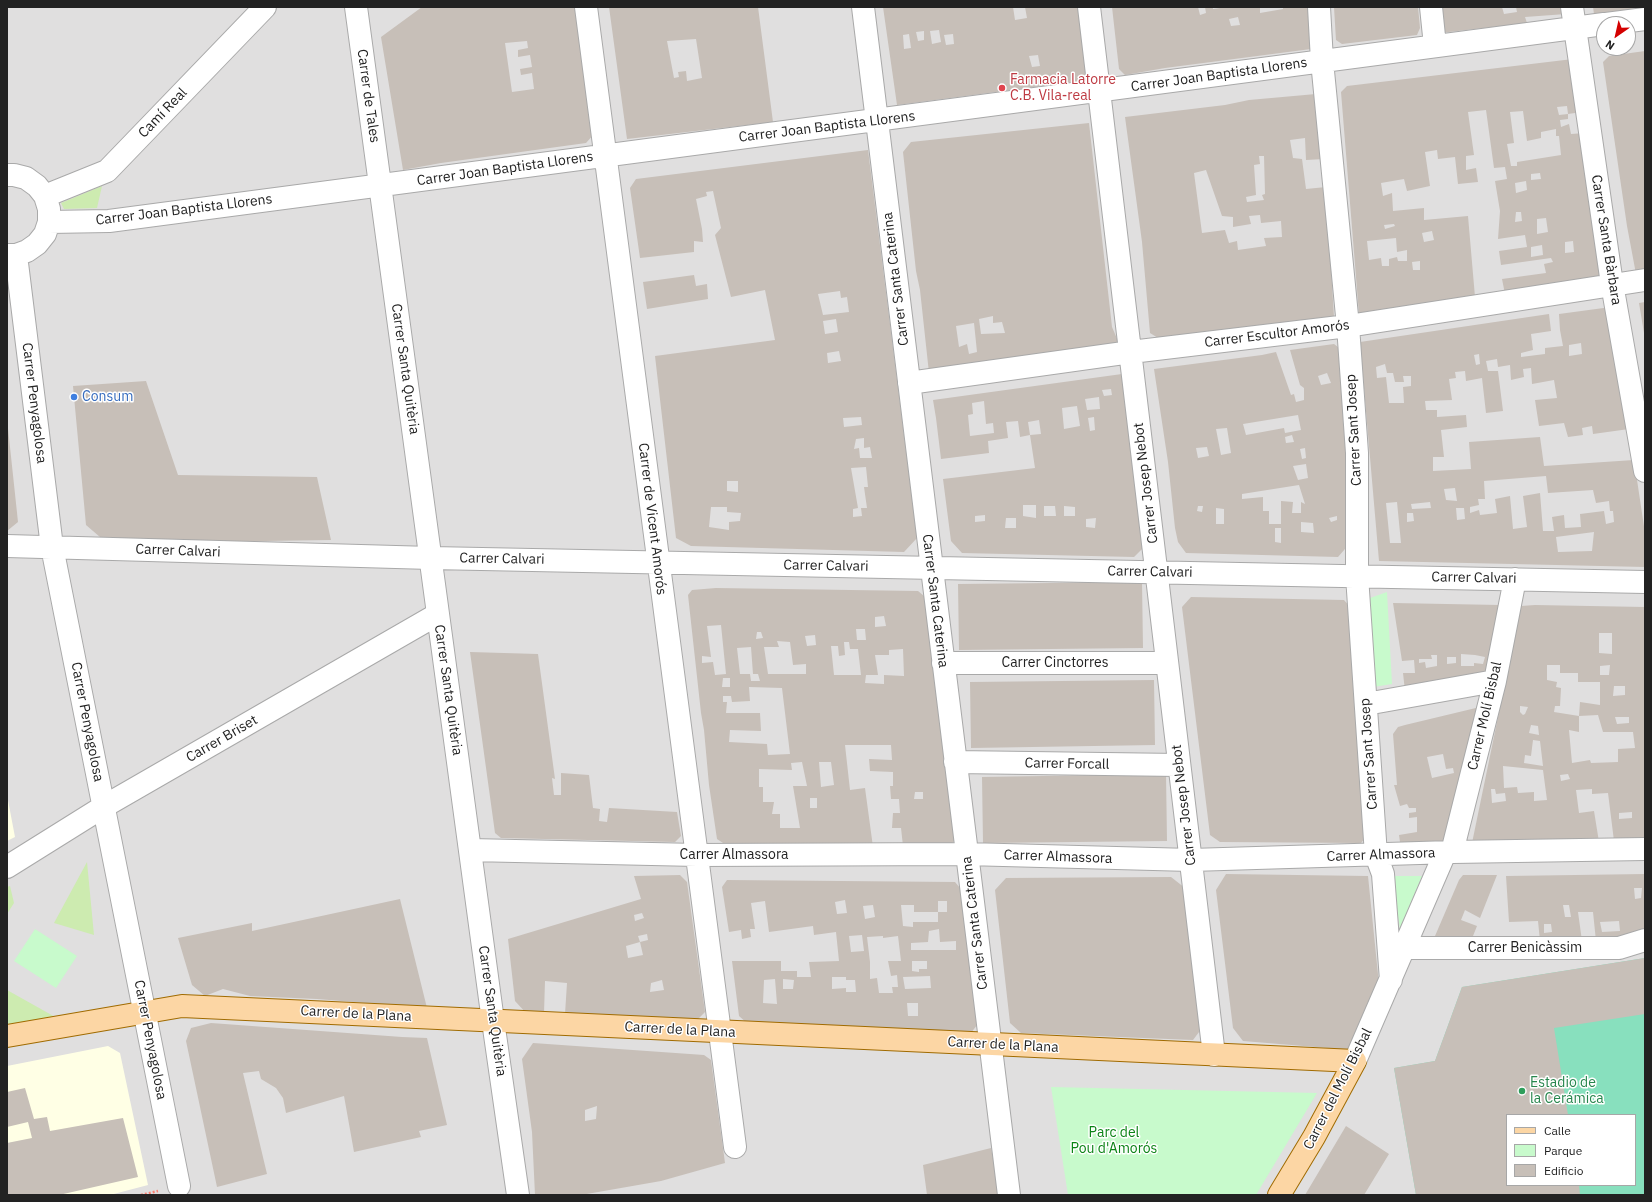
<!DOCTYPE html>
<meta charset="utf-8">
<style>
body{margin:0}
#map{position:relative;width:1652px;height:1202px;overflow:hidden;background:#f2efe9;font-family:"IBM Plex Sans",sans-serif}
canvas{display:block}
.frame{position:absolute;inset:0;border:8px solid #222;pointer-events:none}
.legend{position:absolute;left:1506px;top:1114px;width:130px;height:72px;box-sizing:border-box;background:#fff;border:1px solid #a7a7a7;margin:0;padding:5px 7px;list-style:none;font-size:12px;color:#222}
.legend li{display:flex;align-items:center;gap:8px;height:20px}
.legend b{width:20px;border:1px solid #a7a7a7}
.north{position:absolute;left:1596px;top:16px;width:40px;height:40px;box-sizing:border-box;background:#fff;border:1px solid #a7a7a7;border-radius:50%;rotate:214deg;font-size:11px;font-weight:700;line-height:16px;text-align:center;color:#222}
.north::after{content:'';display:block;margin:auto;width:14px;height:18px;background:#d40000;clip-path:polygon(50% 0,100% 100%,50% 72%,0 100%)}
</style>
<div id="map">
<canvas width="1652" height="1202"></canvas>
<div class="frame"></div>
<ul class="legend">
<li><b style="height:5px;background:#fcd6a4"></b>Calle</li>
<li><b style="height:11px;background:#c8facc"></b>Parque</li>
<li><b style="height:11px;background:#c7bfb8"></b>Edificio</li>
</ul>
<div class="north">N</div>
</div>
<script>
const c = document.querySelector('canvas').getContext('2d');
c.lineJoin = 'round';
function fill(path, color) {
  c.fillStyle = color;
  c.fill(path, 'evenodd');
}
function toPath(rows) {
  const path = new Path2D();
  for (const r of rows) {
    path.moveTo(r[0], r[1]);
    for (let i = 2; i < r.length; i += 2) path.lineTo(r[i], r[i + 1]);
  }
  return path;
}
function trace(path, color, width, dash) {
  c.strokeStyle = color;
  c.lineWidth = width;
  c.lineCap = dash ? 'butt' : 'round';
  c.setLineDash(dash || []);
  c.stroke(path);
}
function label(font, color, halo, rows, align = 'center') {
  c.font = font + ' "IBM Plex Sans",sans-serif';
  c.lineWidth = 3;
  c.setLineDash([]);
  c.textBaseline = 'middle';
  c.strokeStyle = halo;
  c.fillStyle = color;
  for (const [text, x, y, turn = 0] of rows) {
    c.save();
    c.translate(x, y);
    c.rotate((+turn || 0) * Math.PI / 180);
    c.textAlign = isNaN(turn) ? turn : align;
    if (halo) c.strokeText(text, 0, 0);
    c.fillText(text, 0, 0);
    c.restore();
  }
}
fill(toPath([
 [7,7,1645,7,1645,1195,7,1195],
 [1604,24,1628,24,1628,48,1604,48],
 [1507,1115,1635,1115,1635,1185,1507,1185]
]), '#e0dfdf');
fill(toPath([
 [7,795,15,837,7,841],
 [108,1046,120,1053,148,1185,110,1195,7,1195,7,1066]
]), '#ffffe5');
fill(toPath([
 [102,186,97,208,64,209,61,203],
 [87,862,94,935,54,923],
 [10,886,14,903,7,914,7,887],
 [7,990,57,1018,7,1024]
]), '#cdebb0');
fill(toPath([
 [1387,592,1392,684,1373,687,1370,598],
 [1395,876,1422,876,1400,929,1396,903],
 [35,929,77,956,56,988,14,961],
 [1051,1087,1317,1093,1256,1195,1068,1195]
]), '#c8facc');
fill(toPath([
 [1645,958,1645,1195,1416,1195,1394,1068,1435,1061,1462,987],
 [1507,1115,1635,1115,1635,1185,1507,1185]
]), '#88e0be');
fill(toPath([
 [422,7,575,7,594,134,586,143,441,163,403,170,381,37],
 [527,41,528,48,518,50,518,57,530,55,532,67,520,69,521,75,532,73,534,89,512,92,505,43],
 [609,7,758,7,773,122,627,139],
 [696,39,702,78,687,81,686,71,678,72,679,77,674,78,667,41],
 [883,7,1013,7,1015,20,1027,18,1025,7,1078,7,1087,80,897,105],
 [939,30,941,42,932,44,930,31],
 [924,31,924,40,918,41,916,32],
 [909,34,911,48,904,49,903,35],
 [953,34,954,44,946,45,944,35],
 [1038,55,1040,66,1032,67,1029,56],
 [1112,7,1198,7,1200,15,1206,13,1205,7,1213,7,1213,9,1227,7,1260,7,1260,13,1283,9,1283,7,1312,7,1311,49,1165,68,1125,75,1119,69],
 [1238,17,1240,25,1231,26,1229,19],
 [1334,7,1418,7,1420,28,1417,35,1342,44,1336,40],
 [1437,7,1502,7,1504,14,1517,12,1516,7,1565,7,1566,14,1525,17,1527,23,1440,33],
 [1593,7,1638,7,1638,8,1594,14],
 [1645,51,1645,273,1636,274,1627,226,1603,62,1609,56],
 [1573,59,1582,112,1568,114,1568,119,1560,120,1561,127,1569,124,1571,134,1585,133,1607,280,1505,294,1502,279,1546,273,1544,264,1553,262,1551,258,1501,265,1499,251,1527,247,1525,235,1498,239,1500,211,1495,181,1507,179,1505,167,1494,168,1486,110,1468,112,1474,155,1466,156,1466,170,1476,168,1478,182,1458,184,1455,157,1438,159,1437,150,1425,152,1430,186,1407,191,1404,179,1381,183,1383,196,1392,193,1393,211,1424,208,1424,220,1468,216,1475,297,1359,314,1341,92,1347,86],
 [1567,106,1568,114,1559,115,1557,107],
 [1523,111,1527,141,1541,138,1541,132,1556,129,1556,136,1559,136,1561,155,1517,162,1517,166,1511,166,1507,144,1514,143,1510,112],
 [1540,173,1541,179,1531,180,1531,174],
 [1526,181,1527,190,1516,193,1515,183],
 [1516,212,1521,212,1522,221,1515,222],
 [1546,218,1548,232,1537,234,1537,219],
 [1394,224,1395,226,1385,229,1384,225],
 [1432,231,1434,240,1424,242,1422,233],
 [1396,238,1397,252,1407,250,1407,261,1398,261,1397,257,1389,259,1389,266,1382,266,1381,258,1369,260,1367,241],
 [1573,241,1574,252,1565,253,1565,242],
 [1542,245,1543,255,1531,257,1531,247],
 [1420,261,1420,270,1413,270,1412,262],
 [1316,94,1324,159,1306,160,1305,138,1290,140,1293,158,1302,159,1306,189,1326,187,1334,317,1163,341,1150,333,1142,242,1125,117,1225,105,1249,100],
 [1259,156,1264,156,1265,194,1262,195,1264,200,1247,202,1246,197,1256,195,1254,165,1260,164],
 [1206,170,1222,216,1233,217,1233,227,1251,224,1249,216,1260,215,1261,223,1281,221,1282,237,1264,238,1266,246,1238,250,1237,241,1229,243,1225,230,1202,233,1194,173],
 [1089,123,1112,327,1118,341,1111,347,929,373,920,290,916,271,903,152,911,142],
 [993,316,993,323,1002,322,1005,333,981,334,979,319],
 [974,323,977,352,969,354,967,344,959,347,956,326],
 [868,150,917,538,904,552,691,546,676,538,655,356,775,340,765,290,731,297,715,235,721,228,713,191,706,192,707,196,696,199,702,229,703,242,694,241,694,252,640,258,630,188,636,179],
 [840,291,841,298,847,297,849,312,823,315,818,294],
 [836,319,838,332,825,334,823,321],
 [839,351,841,361,828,363,827,353],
 [861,417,862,425,844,427,843,418],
 [864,438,864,448,870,447,872,458,860,458,859,448,854,449,856,439],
 [866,467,868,487,864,487,867,508,861,508,862,516,853,517,853,509,858,508,851,468],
 [727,481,738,481,738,492,727,491],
 [711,507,727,507,727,512,741,513,740,521,729,522,729,530,709,527],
 [694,275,696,286,707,284,708,299,647,309,643,282],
 [1645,302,1645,333,1644,333,1639,303],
 [1611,307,1629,429,1593,434,1592,426,1582,428,1583,435,1568,437,1564,423,1539,426,1535,400,1557,398,1554,380,1532,384,1531,368,1523,369,1524,377,1511,380,1510,365,1498,367,1497,359,1486,361,1488,371,1498,371,1503,411,1486,413,1482,378,1466,381,1465,371,1455,372,1456,378,1449,379,1452,400,1425,401,1426,410,1437,410,1437,417,1466,415,1467,427,1441,430,1444,457,1433,457,1433,471,1471,469,1469,442,1540,437,1544,466,1634,460,1645,533,1645,567,1379,561,1360,342,1549,314,1551,331,1531,334,1533,350,1521,353,1521,357,1545,354,1545,348,1563,346,1560,330,1559,314],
 [1581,343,1582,354,1569,356,1569,345],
 [1479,354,1480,364,1476,365,1474,355],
 [1385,364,1387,373,1393,373,1395,382,1404,382,1403,376,1411,376,1411,386,1403,387,1404,403,1389,403,1386,377,1377,378,1376,367],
 [1546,476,1548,493,1593,490,1596,503,1609,501,1610,511,1613,511,1614,522,1606,524,1604,511,1580,514,1581,527,1565,528,1564,515,1552,517,1554,531,1543,531,1540,493,1523,496,1527,527,1513,529,1510,496,1495,499,1497,513,1480,515,1479,510,1470,513,1470,507,1479,505,1478,499,1485,499,1484,481],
 [1455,488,1457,501,1446,500,1444,489],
 [1397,502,1401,543,1390,543,1386,503],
 [1430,502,1431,508,1412,509,1411,504],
 [1456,508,1464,508,1465,519,1457,520],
 [1407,513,1413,513,1414,521,1407,522],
 [1594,532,1592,551,1558,552,1556,537],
 [1334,344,1343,351,1351,542,1338,557,1186,553,1178,542,1175,528,1168,462,1154,369,1262,355,1276,352,1291,395,1294,394,1296,402,1304,400,1304,388,1300,385,1290,350],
 [1327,373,1331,383,1321,385,1318,376],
 [1298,415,1301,430,1285,433,1284,428,1246,435,1243,424],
 [1227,428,1231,453,1221,455,1216,429],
 [1292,435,1294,442,1286,443,1285,437],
 [1207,447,1209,456,1198,458,1196,448],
 [1305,448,1306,458,1302,459,1300,449],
 [1306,464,1308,478,1298,480,1293,466],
 [1299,485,1305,504,1301,502,1301,513,1292,513,1293,502,1281,501,1281,524,1269,524,1269,511,1263,511,1263,497,1242,499,1242,494],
 [1198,506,1203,506,1202,512,1197,511],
 [1216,508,1224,509,1224,524,1216,524],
 [1337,516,1337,520,1331,522,1329,518],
 [1301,522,1313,523,1314,533,1301,532],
 [1275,528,1281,528,1281,543,1275,542],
 [1122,374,1144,547,1134,557,962,553,951,541,943,479,1035,468,1030,435,1020,437,1018,421,1006,422,1008,438,988,441,989,453,941,459,936,418,933,400],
 [1111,389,1112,395,1104,396,1102,390],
 [1099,397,1100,409,1087,410,1085,399],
 [984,401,986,424,993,423,994,433,970,436,968,415,973,414,972,403],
 [1077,406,1080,426,1064,429,1062,408],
 [1094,417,1095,430,1090,431,1088,418],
 [1039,420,1041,434,1030,435,1028,422],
 [1023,505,1036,505,1036,518,1023,516],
 [1044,506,1055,506,1056,516,1044,516],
 [1064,506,1075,507,1075,516,1064,516],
 [985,515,985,521,975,522,975,516],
 [1006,518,1016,518,1016,528,1005,528],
 [1096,518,1095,528,1086,527,1086,519],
 [146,381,178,475,317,477,331,540,198,542,100,537,86,525,73,386],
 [7,419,18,522,7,531],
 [1142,582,1143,648,959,650,958,584],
 [716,588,918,591,924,596,955,840,948,848,903,846,901,828,892,828,893,813,900,813,899,799,891,799,890,786,893,786,893,772,870,771,869,759,892,760,891,745,845,745,850,790,865,788,873,847,813,847,723,843,717,839,709,785,704,730,701,713,688,595,692,590],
 [884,616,886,626,875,627,875,617],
 [721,625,726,674,715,675,713,662,702,663,702,656,711,657,707,626],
 [856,629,865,629,866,640,857,640],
 [757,632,761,632,763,638,756,639],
 [815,635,816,645,807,646,805,636],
 [777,641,790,642,793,665,806,664,806,674,768,674,764,647,779,647],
 [844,642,849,642,850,649,858,649,861,675,834,675,831,646,838,646,839,656,845,655],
 [751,647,753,674,758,674,760,681,751,681,750,674,740,674,737,648],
 [903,649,904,676,884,675,884,684,865,683,866,675,878,675,875,655,889,655,889,650],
 [723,678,730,678,730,687,722,687],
 [749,687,782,688,790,754,768,755,767,744,729,742,730,730,761,731,760,713,726,713,727,702,723,702,723,696,731,696,732,702,750,701],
 [802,762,807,786,793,786,800,828,780,828,780,814,772,814,774,802,763,802,763,787,759,787,759,769,792,770,791,763],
 [819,762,831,762,834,785,821,787],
 [915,792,923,792,923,799,914,799],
 [810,798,817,798,817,808,810,808],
 [1191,597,1344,600,1350,607,1367,836,1361,843,1220,842,1210,835,1182,607],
 [1393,603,1500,605,1487,672,1405,691,1403,673,1415,673,1414,660,1402,661],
 [1461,654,1475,655,1485,657,1483,664,1474,663,1474,666,1461,666],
 [1431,655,1437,655,1437,666,1426,668,1425,662,1419,663,1419,659,1432,659],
 [1447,657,1456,657,1456,663,1447,664],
 [1535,605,1645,607,1645,841,1614,841,1608,793,1592,794,1592,789,1576,790,1579,813,1594,811,1599,842,1472,843,1521,606],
 [1599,633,1612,633,1612,654,1599,653],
 [1547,665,1560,665,1560,673,1578,673,1578,682,1600,682,1600,705,1580,702,1579,716,1554,712,1555,706,1560,706,1561,688,1556,687,1557,682,1547,680],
 [1610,665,1609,675,1600,675,1600,666],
 [1614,686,1625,686,1625,695,1613,696],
 [1520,706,1528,707,1525,714,1523,715,1520,712],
 [1598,715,1603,732,1633,732,1635,748,1618,749,1618,762,1591,763,1590,760,1572,763,1569,730,1579,732,1579,716],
 [1615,717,1629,717,1629,723,1617,724],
 [1531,725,1538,726,1539,735,1529,733],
 [1533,740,1540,741,1543,766,1524,763,1525,755,1531,756],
 [1503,766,1543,770,1547,800,1534,801,1534,792,1518,793,1517,787,1504,788],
 [1568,774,1570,779,1561,781,1560,775],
 [1491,789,1495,789,1496,794,1505,793,1506,801,1492,803],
 [1632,812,1632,818,1619,819,1619,813],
 [470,652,538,654,555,779,552,778,554,795,561,795,561,773,589,775,593,808,600,809,599,821,607,822,609,808,677,812,681,836,675,842,501,838,495,833],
 [1154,680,1155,745,971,748,970,682],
 [1480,707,1446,847,1404,845,1400,842,1399,835,1417,832,1417,817,1409,818,1409,813,1416,812,1416,808,1409,808,1407,804,1400,806,1394,785,1397,785,1393,734,1398,727,1405,725],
 [1443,754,1446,769,1453,768,1454,773,1432,778,1427,757],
 [1166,774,1167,841,983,843,982,777],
 [1226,874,1368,876,1380,994,1352,1050,1243,1041,1233,1028,1216,890],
 [1645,874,1645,936,1596,941,1593,912,1578,912,1582,941,1540,941,1538,921,1509,922,1506,876],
 [1634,888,1642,888,1641,898,1635,899],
 [1563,905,1569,905,1571,917,1565,917],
 [1619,921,1620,931,1602,932,1600,922],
 [1544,924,1551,924,1552,932,1544,933],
 [680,875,687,882,705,1012,696,1021,565,1014,567,983,545,981,544,1013,527,1014,515,1001,508,939,641,899,634,876],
 [642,913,644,918,635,921,634,915],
 [647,934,648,940,640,942,643,955,628,958,626,946,640,942,638,936],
 [662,980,664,990,650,992,651,983],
 [1463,875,1497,875,1480,918,1465,910,1461,920,1477,926,1471,941,1440,942,1435,936,1459,880],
 [1171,877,1185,888,1202,1028,1193,1040,1021,1033,1010,1023,995,890,1006,878],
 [727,880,955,882,960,888,977,1025,971,1033,748,1024,739,1016,732,961,781,961,781,971,797,971,797,977,811,977,809,962,839,961,836,932,814,935,813,926,769,932,765,901,751,903,755,929,750,929,751,937,742,939,741,930,729,932,722,887],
 [845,900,847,913,837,914,835,902],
 [938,901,947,901,947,912,938,912],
 [873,905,875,917,865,919,863,906],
 [901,905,914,905,914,912,938,912,938,922,913,922,913,927,903,926],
 [939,929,940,942,956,941,956,950,911,950,911,943,928,942,929,931],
 [862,935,864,951,851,952,849,936],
 [883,936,883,938,898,936,901,961,888,961,891,976,897,975,898,987,892,987,893,993,879,993,877,978,870,979,870,962,867,937],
 [912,961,927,961,927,969,919,969,919,972,912,971],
 [930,976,931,988,905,989,903,977],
 [832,977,846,977,846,980,855,980,856,992,846,992,846,988,832,989],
 [775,979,777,1004,763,1003,764,980],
 [783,979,794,980,793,989,783,989],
 [907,1003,918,1003,918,1016,908,1016],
 [400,899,427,1008,317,999,250,996,223,989,205,996,192,985,178,938,252,923,252,931],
 [1645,958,1645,1014,1554,1028,1568,1115,1507,1115,1507,1185,1579,1185,1580,1195,1416,1195,1394,1068,1435,1061,1462,987],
 [211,1023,402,1037,427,1038,447,1125,419,1131,421,1137,354,1152,344,1096,286,1113,283,1098,276,1088,261,1079,259,1071,243,1073,267,1174,217,1187,186,1041,191,1028],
 [533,1043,704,1055,711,1060,725,1163,661,1181,581,1195,535,1195,532,1132,522,1059],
 [597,1106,596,1119,585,1121,585,1110],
 [25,1088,34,1119,47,1117,50,1131,123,1118,138,1177,59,1195,7,1195,7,1143,32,1138,28,1122,7,1127,7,1092],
 [1346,1126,1389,1154,1364,1195,1305,1195],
 [991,1148,1000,1195,927,1195,923,1165]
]), '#c7bfb8');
const minor = toPath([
 [356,7,493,1021,518,1195],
 [586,7,735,1147],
 [863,7,1009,1195],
 [1089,7,1214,1055],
 [1319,7,1322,61,1348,326,1357,453,1357,576,1376,855,1383,874,1391,980],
 [1431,7,1435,46],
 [1572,7,1612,284,1645,471],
 [1606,24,1645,19],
 [7,175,14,175,26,178,37,186,45,196,49,209,49,222,45,234,37,244,27,251,16,255,7,255],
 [45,196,107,171,265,7],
 [49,222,109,221,1604,24],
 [16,255,52,547,179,1186],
 [909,383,1131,352,1348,326,1645,280],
 [7,546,431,558,1645,582],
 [943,663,1167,663],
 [1366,704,1495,681],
 [955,762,1179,765],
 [470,850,697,855,966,854,1191,860,1452,852,1645,849],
 [1452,852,1495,681,1515,579],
 [7,867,103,807,438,614],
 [1404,948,1619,948,1645,940],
 [1355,1061,1445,853]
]);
const major = toPath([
 [7,1036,182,1006,1355,1061,1314,1137,1279,1195]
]);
trace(minor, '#a9a9a9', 24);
trace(major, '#a06b00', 24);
trace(toPath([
 [141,1195,158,1191]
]), '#fa8072', 2.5, [2, 2]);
trace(minor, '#fff', 22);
trace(major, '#fcd6a4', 22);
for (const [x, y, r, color] of [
 [1002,88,4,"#e0444e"],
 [74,397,4,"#3f7fe0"],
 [1522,1091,4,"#2e9e5b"]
]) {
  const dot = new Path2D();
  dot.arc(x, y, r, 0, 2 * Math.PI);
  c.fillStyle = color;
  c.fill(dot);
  trace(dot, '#fff', 1.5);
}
label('14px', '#222', '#fff', [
 ["Carrer Joan Baptista Llorens",1219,75,-8],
 ["Carrer de Tales",368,96,82],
 ["Camí Real",163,113,-46],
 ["Carrer Joan Baptista Llorens",827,127,-7],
 ["Carrer Joan Baptista Llorens",505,169,-8],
 ["Carrer Joan Baptista Llorens",184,210,-7],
 ["Carrer Santa Bàrbara",1606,240,81],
 ["Carrer Santa Caterina",896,279,-97],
 ["Carrer Escultor Amorós",1277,334,-7],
 ["Carrer Santa Quitèria",405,369,82],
 ["Carrer Penyagolosa",34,403,83],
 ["Carrer Sant Josep",1354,430,-93],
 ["Carrer Josep Nebot",1146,483,-97],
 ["Carrer de Vicent Amorós",652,519,83],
 ["Carrer Calvari",178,551,2],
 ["Carrer Calvari",502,559,1],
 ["Carrer Calvari",826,566,1],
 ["Carrer Calvari",1150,572,1],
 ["Carrer Calvari",1474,578,1],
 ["Carrer Santa Caterina",935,601,83],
 ["Carrer Cinctorres",1055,663],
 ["Carrer Santa Quitèria",448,690,82],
 ["Carrer Molí Bisbal",1485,716,-77],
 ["Carrer Penyagolosa",87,722,79],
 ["Carrer Briset",222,739,-30],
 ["Carrer Sant Josep",1369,754,-94],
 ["Carrer Forcall",1067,764,1],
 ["Carrer Josep Nebot",1184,805,-97],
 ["Carrer Almassora",734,855],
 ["Carrer Almassora",1381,855,-2],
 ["Carrer Almassora",1058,857,2],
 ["Carrer Santa Caterina",975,923,-97],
 ["Carrer Benicàssim",1525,948],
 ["Carrer Santa Quitèria",492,1011,82],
 ["Carrer de la Plana",356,1014,3],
 ["Carrer de la Plana",680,1030,3],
 ["Carrer Penyagolosa",150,1040,79],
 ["Carrer de la Plana",1003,1045,3],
 ["Carrer del Molí Bisbal",1338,1089,-63]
]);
label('14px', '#be3a42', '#fff', [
 ["Farmacia Latorre",1010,80],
 ["C.B. Vila-real",1010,96]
], 'left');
label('14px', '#366cbe', '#fff', [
 ["Consum",82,397]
], 'left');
label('14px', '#27864d', '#fff', [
 ["Estadio de",1530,1083],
 ["la Cerámica",1530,1099]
], 'left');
label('14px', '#0c8416', '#fff', [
 ["Parc del",1114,1133],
 ["Pou d'Amorós",1114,1149]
]);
</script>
